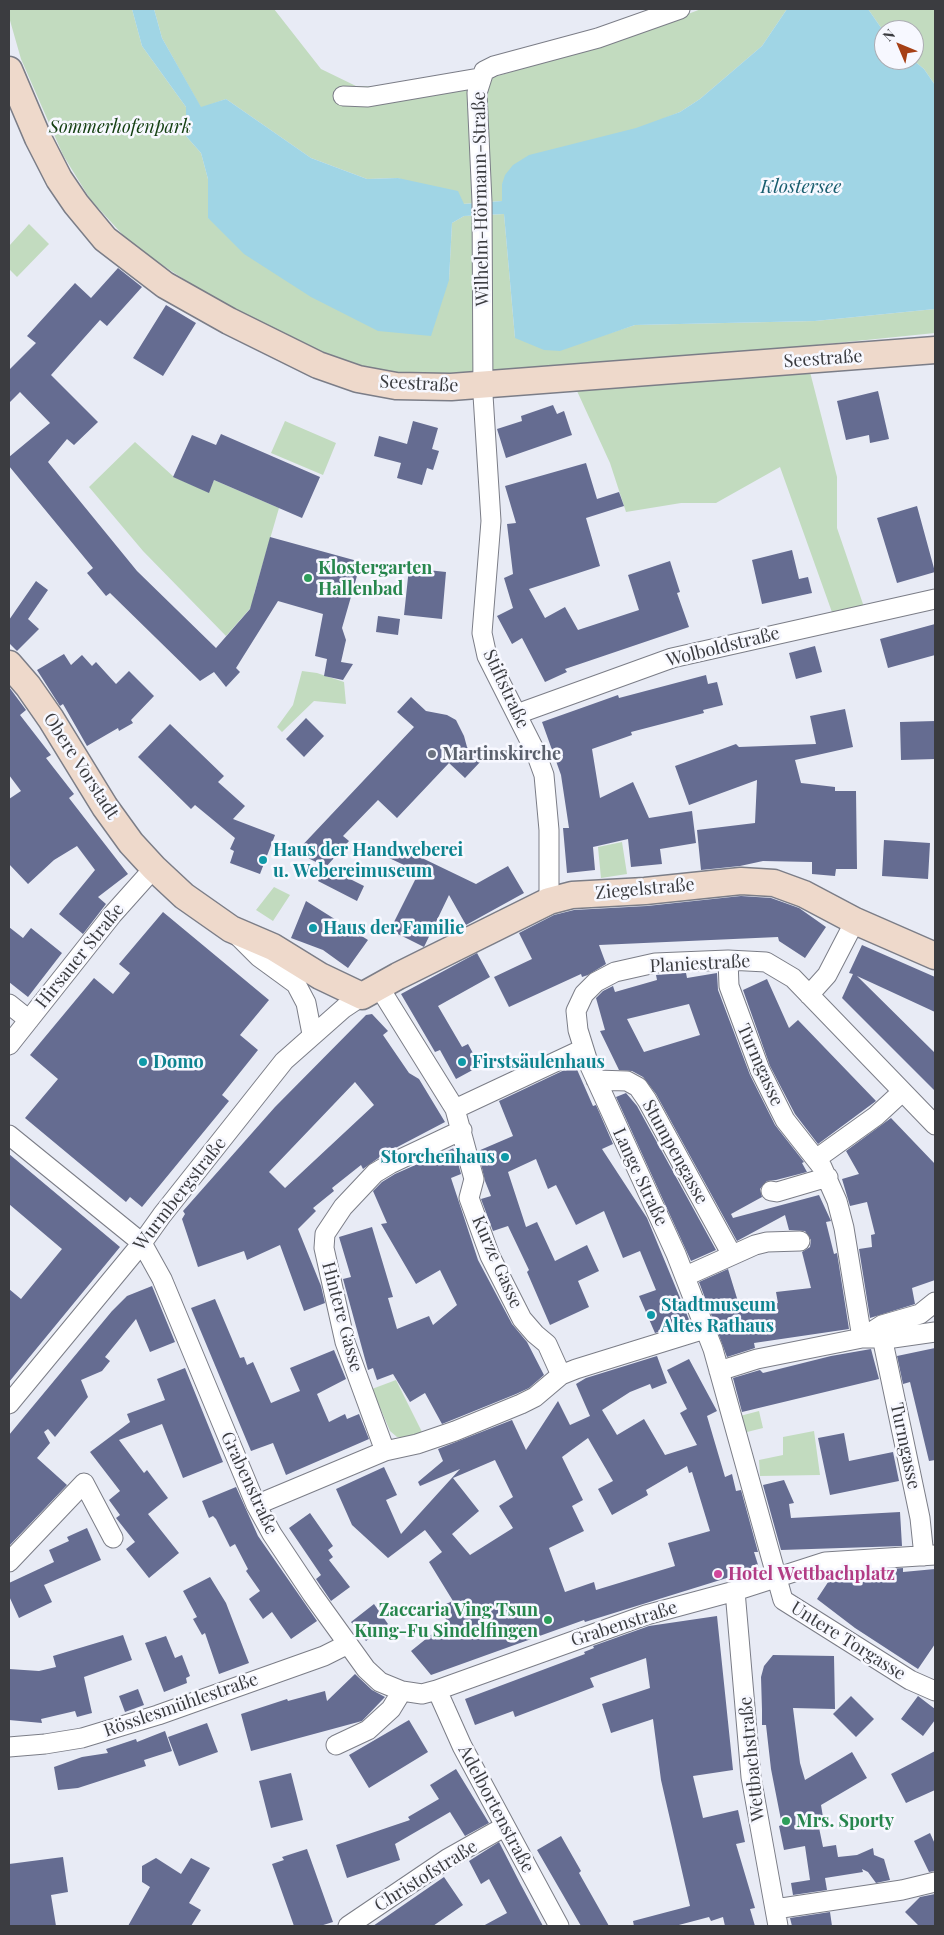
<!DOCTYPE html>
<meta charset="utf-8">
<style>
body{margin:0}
#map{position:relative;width:944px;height:1935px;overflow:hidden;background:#e8ebf5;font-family:"Playfair Display",serif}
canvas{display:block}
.frame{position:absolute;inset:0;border:10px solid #3b3c40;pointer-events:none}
.north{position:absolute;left:874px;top:20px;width:50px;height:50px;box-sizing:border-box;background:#f7f8ff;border:1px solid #acadb3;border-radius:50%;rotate:315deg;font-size:14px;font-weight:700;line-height:20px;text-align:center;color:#3b3c40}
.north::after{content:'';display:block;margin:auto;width:18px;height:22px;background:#a64016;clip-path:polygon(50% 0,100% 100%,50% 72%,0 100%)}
</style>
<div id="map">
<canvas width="944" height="1935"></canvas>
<div class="frame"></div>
<div class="north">N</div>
</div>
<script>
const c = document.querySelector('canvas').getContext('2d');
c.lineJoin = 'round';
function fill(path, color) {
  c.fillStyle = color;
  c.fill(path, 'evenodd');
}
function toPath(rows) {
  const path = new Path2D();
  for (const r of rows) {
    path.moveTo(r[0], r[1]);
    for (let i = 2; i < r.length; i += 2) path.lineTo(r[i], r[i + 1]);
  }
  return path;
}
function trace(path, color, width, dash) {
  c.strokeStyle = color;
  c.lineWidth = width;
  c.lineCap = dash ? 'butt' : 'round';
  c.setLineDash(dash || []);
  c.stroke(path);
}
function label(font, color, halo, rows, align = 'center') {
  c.font = font + ' "Playfair Display",serif';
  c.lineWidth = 5;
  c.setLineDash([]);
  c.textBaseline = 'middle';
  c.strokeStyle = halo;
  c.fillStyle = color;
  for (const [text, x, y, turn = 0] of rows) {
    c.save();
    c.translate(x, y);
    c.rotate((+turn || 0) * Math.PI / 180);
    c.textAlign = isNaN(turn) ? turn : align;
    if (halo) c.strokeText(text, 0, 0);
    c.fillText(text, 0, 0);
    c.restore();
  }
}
fill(toPath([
 [9,9,132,9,142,46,186,107,186,136,201,153,208,179,208,218,449,280,452,223,464,216,504,214,515,338,601,336,635,325,815,321,935,309,935,333,481,379,412,375,353,365,292,339,222,304,133,246,90,199,63,155,21,59,9,17],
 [154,9,274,9,321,69,356,86,455,89,639,33,701,9,787,9,762,46,700,99,680,112,502,184,502,201,463,204,398,178,367,179,311,158,226,99,201,108,162,38],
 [868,9,935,9,935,85,924,69,913,60,914,30,884,30,884,32],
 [29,224,49,244,17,277,9,269,9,246],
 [810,372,837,477,837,528,864,607,833,615,780,467,716,503,681,503,626,512,610,463,577,391],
 [285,421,336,443,323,475,271,453],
 [135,442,174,477,208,492,214,480,279,508,254,594,261,596,226,636,143,551,89,487],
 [302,671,317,673,344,682,346,704,314,701,282,732,277,727,293,705],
 [622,842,627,874,601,878,598,847],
 [274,887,290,895,273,921,256,910],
 [396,1380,422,1432,406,1438,397,1437,390,1431,372,1389],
 [759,1411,763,1428,743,1433,740,1416],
 [814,1431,820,1475,760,1476,759,1460,783,1455,783,1437]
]), '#c2dbbf');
fill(toPath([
 [132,9,154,9,162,38,201,107,226,99,311,158,367,179,398,178,458,191,464,204,502,201,502,184,505,175,513,165,529,155,636,128,680,112,700,99,762,46,787,9,868,9,884,32,884,60,913,60,924,69,935,85,935,309,815,321,635,325,560,351,544,350,515,338,504,214,464,216,452,223,449,280,431,336,378,331,311,297,244,254,208,218,208,179,201,153,186,136,186,107,142,46]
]), '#a0d5e5');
fill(toPath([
 [118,268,142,287,107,326,100,320,51,375,98,422,74,445,67,439,48,462,137,571,216,648,250,609,270,537,361,562,342,628,346,640,341,662,353,664,343,680,324,676,327,659,315,656,323,614,278,601,236,668,240,672,226,687,214,672,200,681,110,593,106,596,87,573,93,568,9,466,9,457,50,423,20,392,9,403,9,370,36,343,27,336,75,283,91,298],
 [166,305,196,323,163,376,133,358],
 [878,391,889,439,870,443,869,435,846,440,837,401],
 [553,405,557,414,564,411,572,435,506,458,497,429,522,421,521,416],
 [413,421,438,428,432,449,439,451,433,470,427,468,422,485,397,478,401,463,374,456,379,436,407,444],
 [221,434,320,477,302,518,214,480,209,493,173,477,192,435,216,445],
 [586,463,597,499,619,492,624,506,586,518,600,566,529,589,545,618,565,607,578,630,639,610,628,575,670,561,680,592,677,593,689,627,565,669,567,672,545,682,522,638,512,644,497,616,513,608,504,578,513,574,507,524,516,523,505,486],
 [917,506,935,572,897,583,877,518],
 [792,550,799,579,808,577,812,593,762,604,752,560],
 [409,568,446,572,442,619,404,615],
 [36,581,48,590,28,619,39,629,17,651,9,643,9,620],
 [378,616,400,619,398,635,376,632],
 [935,624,935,655,888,668,880,639],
 [815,646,822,672,796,679,789,653],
 [64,654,71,665,82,655,92,666,96,662,116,684,129,671,154,696,131,720,133,723,119,731,118,728,87,746,63,704,60,706,37,670],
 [706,675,708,684,717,682,723,705,703,710,704,713,631,732,632,735,592,749,600,798,633,782,649,818,692,811,696,843,660,849,662,864,631,867,628,839,593,847,595,870,567,873,563,828,569,828,561,775,542,722,618,695,619,698],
 [9,687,26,710,20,715,51,755,46,758,74,794,69,798,128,874,98,897,106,904,83,934,59,914,95,870,77,846,54,860,28,884,9,864,9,799,21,791,9,775],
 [411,697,426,711,447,715,456,720,464,736,467,747,481,761,465,778,449,763,397,818,378,800,343,836,349,841,326,867,296,852,414,727,397,712],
 [845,709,853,747,795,760,801,783,835,787,835,791,856,791,857,869,836,869,835,876,812,874,812,862,763,861,740,866,701,870,697,830,755,823,757,780,689,805,675,766,736,744,739,747,816,744,810,716],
 [306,718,324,736,304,757,286,739],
 [935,721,935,759,901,760,900,722],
 [170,724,224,776,218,782,245,806,233,819,275,835,260,874,230,863,234,851,230,849,235,838,195,805,191,809,138,757],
 [884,840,930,843,928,879,882,876],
 [395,845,476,884,508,866,524,893,466,925,449,895,424,947,390,930,419,872,389,858],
 [326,867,364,886,357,901,318,881],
 [741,896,771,898,799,908,826,927,805,958,779,941,778,937,599,945,606,964,588,975,582,977,581,974,509,1007,494,977,532,959,519,933,554,915,574,910,647,906],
 [306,901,368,940,348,968,323,950,291,938],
 [163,912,269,1000,240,1035,258,1050,222,1095,229,1101,142,1207,130,1197,126,1202,25,1118,58,1079,30,1055,94,978,113,994,130,973,119,964],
 [9,927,23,938,31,928,62,953,28,997,9,982],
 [862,945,935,977,935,1012,857,976,935,1053,935,1091,842,998,853,974,849,973],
 [477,953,490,977,438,1006,462,1047,468,1044,480,1066,456,1079,440,1050,435,1052,401,994],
 [686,973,687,978,717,973,718,990,750,1075,775,1125,804,1162,802,1163,807,1172,776,1180,767,1181,760,1189,762,1197,731,1214,733,1218,819,1195,831,1221,826,1222,834,1254,837,1253,849,1329,754,1343,755,1348,727,1357,699,1282,728,1269,740,1308,778,1303,776,1292,811,1288,802,1252,810,1247,811,1240,805,1231,789,1230,785,1215,737,1241,656,1094,643,1077,632,1071,619,1070,600,1031,605,1030,596,998,603,991,613,986,615,992,657,980,656,975],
 [689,1004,700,1035,644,1052,627,1019],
 [767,979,789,1028,798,1020,876,1101,818,1144,795,1114,770,1066,743,990],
 [372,1014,388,1031,383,1035,409,1073,419,1079,445,1122,384,1154,363,1169,361,1165,332,1188,334,1191,313,1208,316,1211,298,1229,321,1286,325,1303,304,1311,280,1245,247,1260,244,1251,198,1267,182,1219,185,1214,183,1211,275,1107,366,1015],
 [355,1082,374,1105,285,1188,269,1172],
 [575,1065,593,1106,596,1105,613,1144,602,1149,647,1218,690,1322,655,1333,639,1296,656,1290,640,1251,623,1258,604,1211,576,1225,556,1185,548,1189,536,1159,508,1172,526,1227,537,1222,555,1261,587,1245,599,1271,578,1281,589,1307,550,1325,527,1272,529,1270,508,1226,493,1231,481,1199,491,1196,485,1181,478,1151,513,1136,499,1101],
 [626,1093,637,1106,716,1250,691,1261,616,1097],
 [891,1118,935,1164,935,1280,912,1288,915,1304,870,1318,859,1249,872,1247,871,1235,875,1234,867,1202,850,1206,842,1179,859,1174,846,1151],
 [454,1148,461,1174,451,1178,478,1260,512,1324,527,1342,544,1375,529,1388,516,1394,442,1424,425,1393,410,1402,393,1374,377,1380,373,1368,368,1370,343,1279,351,1277,339,1237,372,1227,393,1297,388,1298,397,1329,429,1316,433,1325,457,1305,440,1270,416,1284,381,1224,387,1223,373,1191,382,1182,395,1174],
 [9,1154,120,1247,9,1382,9,1289,21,1299,62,1249,9,1204],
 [152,1286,175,1342,150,1352,136,1319,105,1357,110,1361,102,1371,81,1380,88,1397,55,1437,48,1429,44,1432,50,1443,37,1458,67,1485,9,1546,9,1435,112,1311,127,1296],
 [215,1299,240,1358,244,1357,247,1365,253,1362,271,1403,300,1391,290,1368,334,1350,346,1379,317,1394,329,1422,345,1414,347,1419,359,1414,369,1439,286,1475,273,1443,251,1451,191,1308],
 [935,1348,935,1460,929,1461,910,1382,903,1384,897,1356],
 [871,1349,879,1379,742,1412,733,1378,760,1370,763,1373,831,1356],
 [657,1356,667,1383,652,1389,650,1384,630,1392,602,1410,617,1435,644,1419,665,1455,697,1445,680,1413,687,1409,667,1370,689,1359,717,1411,707,1416,725,1477,732,1474,736,1491,741,1490,758,1552,754,1552,759,1568,585,1622,584,1620,431,1675,411,1651,447,1622,441,1606,453,1601,429,1562,442,1552,425,1530,388,1558,352,1525,336,1489,384,1467,397,1495,386,1500,401,1534,460,1469,420,1486,418,1482,443,1461,438,1449,512,1420,526,1450,558,1401,570,1425,590,1416,576,1384,586,1378],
 [588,1438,613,1481,598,1489,612,1515,648,1495,646,1490,687,1466,689,1473,692,1472,710,1531,668,1543,675,1566,596,1590,594,1582,565,1592,549,1548,584,1531,572,1506,583,1500,562,1457],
 [495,1460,513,1497,499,1506,513,1528,470,1555,452,1534,479,1511,453,1478],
 [185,1368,223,1462,183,1478,162,1424,119,1440,144,1473,147,1470,168,1498,148,1514,179,1553,149,1578,126,1549,135,1542,116,1518,120,1515,109,1500,120,1491,90,1452,130,1422,127,1414,165,1400,157,1379],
 [844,1433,849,1461,893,1452,899,1481,830,1495,818,1438],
 [784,1480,794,1503,789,1504,791,1518,900,1512,902,1546,781,1550,763,1485],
 [236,1487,258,1536,317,1621,291,1639,272,1612,263,1619,249,1599,260,1591,246,1571,248,1569,235,1544,230,1547,216,1519,213,1516,209,1518,202,1501],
 [310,1513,333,1546,328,1550,333,1557,329,1560,350,1587,331,1601,316,1579,321,1575,289,1528],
 [87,1528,101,1560,44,1585,52,1602,19,1618,9,1596,9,1583,54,1562,49,1550,69,1541,67,1537],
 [903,1568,903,1572,935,1569,935,1644,918,1669,855,1628,817,1599,834,1573],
 [210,1577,226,1603,249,1663,219,1674,205,1633,202,1635,193,1619,197,1617,183,1591],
 [374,1604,388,1624,366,1641,351,1622],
 [717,1616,733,1770,693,1776,703,1818,738,1810,745,1842,736,1844,755,1908,750,1909,755,1926,725,1926,723,1917,711,1921,709,1917,675,1926,634,1926,633,1921,690,1906,661,1780,653,1719,611,1733,602,1704,650,1688,646,1658,590,1678,594,1687,515,1717,513,1711,475,1725,465,1699,585,1654,584,1652,594,1648,593,1646,649,1626],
 [123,1635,132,1660,84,1677,92,1713,77,1717,75,1711,41,1719,42,1723,9,1720,9,1669,39,1671,56,1667,53,1656],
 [166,1636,175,1658,182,1655,190,1676,186,1678,187,1683,164,1692,145,1643],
 [773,1655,834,1656,835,1709,793,1708,800,1763,805,1780,852,1752,867,1778,821,1805,823,1817,817,1818,823,1847,836,1845,838,1857,857,1855,873,1848,874,1855,884,1859,890,1880,876,1883,868,1872,862,1869,863,1872,825,1878,827,1890,793,1895,791,1883,810,1880,805,1846,784,1850,779,1826,782,1825,771,1769,766,1725,762,1725,762,1710,761,1677,764,1666],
 [355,1674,372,1690,385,1697,362,1721,251,1751,241,1714,287,1699,288,1701,325,1691,327,1701],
 [138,1689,144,1705,125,1712,119,1696],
 [851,1696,874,1719,856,1737,833,1714],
 [918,1696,935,1709,935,1720,923,1736,901,1719],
 [409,1720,428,1752,369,1788,349,1755],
 [207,1723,218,1752,179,1766,168,1737],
 [165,1731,172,1751,144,1760,146,1766,78,1788,58,1790,54,1767,82,1757,108,1753,106,1749,136,1739,137,1742],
 [935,1751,935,1790,906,1803,891,1774],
 [456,1769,489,1823,465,1836,450,1812,395,1844,400,1860,347,1878,336,1845,410,1820,408,1817,439,1799,430,1785],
 [291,1773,303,1820,271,1828,259,1781],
 [930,1833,935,1844,935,1871,929,1872,914,1841],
 [561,1836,581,1871,579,1873,609,1926,581,1926,537,1850],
 [499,1842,521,1885,543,1926,483,1926,507,1913,489,1879,481,1884,469,1861],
 [307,1849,333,1922,320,1926,294,1926,272,1864,284,1860,282,1857],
 [63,1857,68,1892,51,1895,56,1926,9,1926,9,1864],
 [156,1858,181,1874,191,1858,210,1868,189,1903,201,1910,191,1926,128,1926,150,1887,142,1882,142,1866],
 [444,1877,463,1905,433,1926,373,1926],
 [935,1894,935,1926,919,1926,905,1912,920,1897],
 [830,1912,832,1926,792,1926,790,1918]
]), '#656c91');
const street = toPath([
 [343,96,368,97,479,78],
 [517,714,672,658,935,599],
 [549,901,549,830,544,775,536,753,487,656,482,633,491,521,483,395,482,202,477,93,484,71,494,66,598,38,680,9],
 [238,936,259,957,296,984,306,1003,312,1034],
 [728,960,729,986,760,1070,785,1120,822,1167,837,1201,844,1228,862,1338,882,1325,920,1314,935,1302],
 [379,987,455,1109,474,1179,469,1198,490,1256,522,1319,535,1334,547,1344,561,1375],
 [809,995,827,975,855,921],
 [9,1004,29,1020],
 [9,1045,112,915,154,868],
 [596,1080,627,1081,638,1087,647,1100,732,1255],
 [455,1109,583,1049],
 [935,1125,793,978,766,962,728,960,655,963,615,972,596,982,584,994,576,1011,578,1030,588,1062,676,1254,713,1349,783,1600,910,1680,935,1691],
 [9,1135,142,1243,162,1279,256,1505,272,1534,312,1594,366,1669,380,1682,402,1691,422,1694,437,1690,646,1615,735,1591,825,1562,935,1555],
 [816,1159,876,1116,902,1092],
 [771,1191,777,1192,828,1177],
 [686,1276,755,1245,767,1242,800,1241],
 [882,1337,920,1518,924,1556],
 [719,1371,757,1359,862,1338,893,1338,935,1332],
 [9,1404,142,1243,162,1215,284,1061,344,1008,362,996],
 [385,1451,345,1342,324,1248,325,1234,343,1207,375,1173,390,1164,462,1130],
 [256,1505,385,1451,417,1444,455,1431,521,1404,535,1397,561,1375,576,1369,705,1329],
 [9,1562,84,1483,113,1538],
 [735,1591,751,1777,778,1926],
 [437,1690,462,1746,559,1926],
 [336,1745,368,1730,391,1709,402,1691],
 [9,1747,45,1744,82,1738,158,1715,324,1656,348,1644],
 [775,1909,902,1890,935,1882],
 [348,1926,447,1859,504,1827]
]);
const secondary = toPath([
 [9,70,38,138,59,179,76,204,105,239,165,285,229,321,318,365,358,379,396,386,451,387,935,350],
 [9,664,28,686,51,719,105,807,131,843,154,868,184,896,231,929,273,947,320,976,362,996,398,976,549,901,572,895,645,891,741,881,774,883,804,894,855,921,935,956]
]);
trace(street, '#7b7d87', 21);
trace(secondary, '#7b7d87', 29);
trace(street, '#fff', 19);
trace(secondary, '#eed9cb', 26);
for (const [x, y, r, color] of [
 [308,578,5,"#2e9e5b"],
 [432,754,5,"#6b7280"],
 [263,860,5,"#0f9aa8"],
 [313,928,5,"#0f9aa8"],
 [143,1062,5,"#0f9aa8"],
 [462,1062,5,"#0f9aa8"],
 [505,1157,5,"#0f9aa8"],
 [651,1315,5,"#0f9aa8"],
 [718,1574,5,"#d1479c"],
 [548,1620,5,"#2e9e5b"],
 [786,1821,5,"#2e9e5b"]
]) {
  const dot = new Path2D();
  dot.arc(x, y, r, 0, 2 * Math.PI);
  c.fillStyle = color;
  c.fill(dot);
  trace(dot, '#f7f8ff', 2);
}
label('italic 18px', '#154012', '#f7f8ff', [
 ["Sommerhofenpark",120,127]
]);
label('18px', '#3b3c40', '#f7f8ff', [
 ["Wilhelm-Hörmann-Straße",481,199,-91],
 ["Seestraße",823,359,-4],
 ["Seestraße",419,384,3],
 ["Wolboldstraße",723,647,-14],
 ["Stiftstraße",506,689,65],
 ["Obere Vorstadt",81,766,57],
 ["Ziegelstraße",645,889,-5],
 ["Hirsauer Straße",80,956,-51],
 ["Planiestraße",700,964,-3],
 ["Turmgasse",760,1065,66],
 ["Stumpengasse",675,1152,61],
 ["Lange Straße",640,1177,65],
 ["Wurmbergstraße",180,1194,-52],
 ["Kurze Gasse",497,1262,66],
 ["Hintere Gasse",342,1317,75],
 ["Turmgasse",905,1446,78],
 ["Grabenstraße",249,1483,65],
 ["Grabenstraße",624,1624,-18],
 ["Untere Torgasse",848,1641,32],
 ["Rösslesmühlestraße",181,1705,-19],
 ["Wettbachstraße",752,1759,-96],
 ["Adelbortenstraße",496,1809,62],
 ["Christofstraße",426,1876,-32]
]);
label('bold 18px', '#27864d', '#f7f8ff', [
 ["Klostergarten",318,568],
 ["Hallenbad",318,589],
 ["Zaccaria Ving Tsun",538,1610,"right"],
 ["Kung-Fu Sindelfingen",538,1631,"right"],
 ["Mrs. Sporty",796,1821]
], 'left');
label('bold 18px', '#5b616d', '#f7f8ff', [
 ["Martinskirche",442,754]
], 'left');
label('bold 18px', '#0d838f', '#f7f8ff', [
 ["Haus der Handweberei",273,850],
 ["u. Webereimuseum",273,871],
 ["Haus der Familie",323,928],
 ["Domo",153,1062],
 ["Firstsäulenhaus",472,1062],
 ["Storchenhaus",495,1157,"right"],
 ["Stadtmuseum",661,1305],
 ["Altes Rathaus",661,1326]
], 'left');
label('bold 18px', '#b23c85', '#f7f8ff', [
 ["Hotel Wettbachplatz",728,1574]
], 'left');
label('italic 19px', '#195e6f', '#f7f8ff', [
 ["Klostersee",801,187]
]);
</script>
